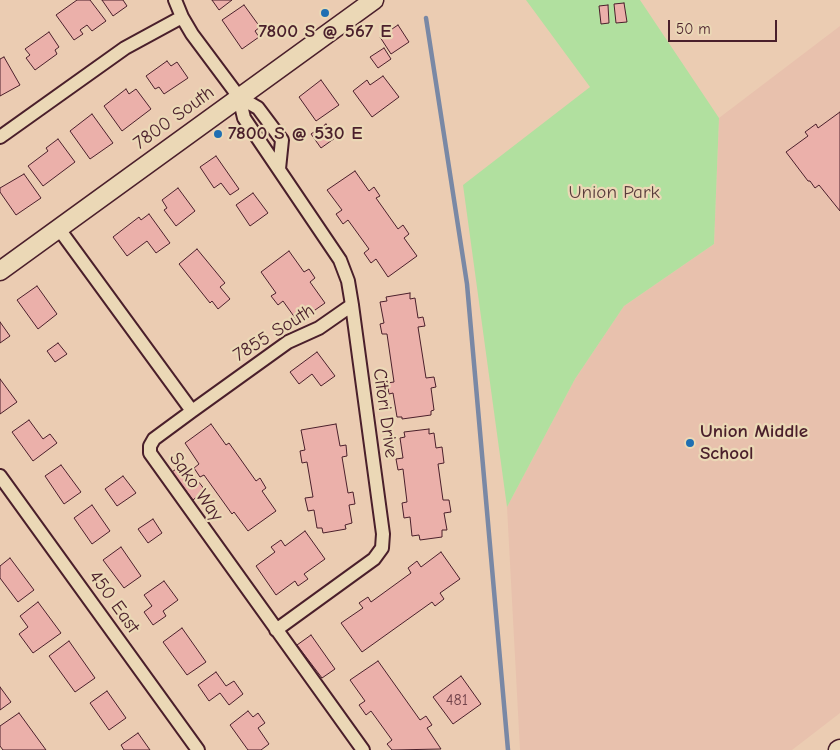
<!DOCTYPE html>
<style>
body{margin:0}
#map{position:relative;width:840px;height:750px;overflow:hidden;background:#ebccb2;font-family:"Comic Neue",sans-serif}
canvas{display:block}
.scale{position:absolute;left:668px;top:20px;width:109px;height:22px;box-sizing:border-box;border:2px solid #4a1f2b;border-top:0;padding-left:6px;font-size:15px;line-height:18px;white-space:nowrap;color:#4a1f2b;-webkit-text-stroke:4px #ebd8b6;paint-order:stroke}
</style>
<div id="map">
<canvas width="840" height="750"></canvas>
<div class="scale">50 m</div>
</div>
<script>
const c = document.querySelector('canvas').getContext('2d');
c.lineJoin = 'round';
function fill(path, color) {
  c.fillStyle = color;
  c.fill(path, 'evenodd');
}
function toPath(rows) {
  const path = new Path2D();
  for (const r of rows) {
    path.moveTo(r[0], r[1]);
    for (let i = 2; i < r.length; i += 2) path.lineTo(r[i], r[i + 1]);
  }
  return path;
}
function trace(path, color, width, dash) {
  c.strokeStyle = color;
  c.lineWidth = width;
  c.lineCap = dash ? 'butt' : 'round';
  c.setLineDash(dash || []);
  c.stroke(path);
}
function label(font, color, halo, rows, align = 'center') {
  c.font = font + ' "Comic Neue",sans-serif';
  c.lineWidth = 4.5;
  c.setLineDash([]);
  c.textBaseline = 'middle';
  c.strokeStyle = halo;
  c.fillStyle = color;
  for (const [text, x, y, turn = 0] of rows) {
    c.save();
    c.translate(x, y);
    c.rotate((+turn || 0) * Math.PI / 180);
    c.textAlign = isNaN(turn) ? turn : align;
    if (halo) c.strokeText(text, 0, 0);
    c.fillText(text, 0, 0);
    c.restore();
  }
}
fill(toPath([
 [840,26,840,713,792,750,520,750,507,507,575,379,624,306,714,244,719,118]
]), '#e8c1ad');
fill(toPath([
 [526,0,640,0,719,118,714,244,624,306,575,379,507,507,463,185,590,87]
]), '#b1e09f');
trace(toPath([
 [426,18,467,284,508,750]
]), '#7988a5', 4.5);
const building = toPath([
 [77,0,90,0,106,21,92,31,87,25,80,30,83,34,74,40,56,15,77,0],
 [102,0,123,0,127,6,113,16,102,0],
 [212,0,232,0,219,10,212,0],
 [624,3,627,22,616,23,614,4,624,3],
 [244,5,260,27,255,31,259,37,242,49,222,20,244,5],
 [608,5,609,23,601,24,599,6,608,5],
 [398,25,409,42,391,54,380,37,398,25],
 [49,32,59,47,55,50,57,54,35,70,26,58,30,55,25,49,49,32],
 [384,48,391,59,378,68,370,57,384,48],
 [4,57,20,85,0,96,0,59,4,57],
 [167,61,171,66,177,62,188,78,164,94,159,87,155,89,146,76,167,61],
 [383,76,399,97,372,117,353,91,367,80,370,85,383,76],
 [321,80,339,105,316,121,299,97,321,80],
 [126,89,129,94,136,89,151,109,122,131,104,106,126,89],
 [840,112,840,211,819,185,815,188,810,181,808,181,786,152,808,136,805,132,816,124,818,128,840,112],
 [92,114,113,143,90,159,70,131,92,114],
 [326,124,335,138,321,148,311,134,326,124],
 [58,139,75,162,43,186,28,166,48,151,46,148,58,139],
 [216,156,239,189,230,195,221,183,214,188,200,167,216,156],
 [355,171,369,191,374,187,380,196,376,198,398,229,403,225,409,234,404,238,417,256,388,277,376,259,371,263,364,253,369,249,348,220,343,224,336,214,342,210,327,190,355,171],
 [24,174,41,198,16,215,0,192,0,188,24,174],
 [178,188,195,211,176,226,164,210,167,208,162,200,178,188],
 [253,193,268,213,250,226,236,205,253,193],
 [149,214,170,243,156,253,147,241,127,256,113,237,139,217,141,220,149,214],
 [197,249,225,283,220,287,230,299,218,309,212,301,210,303,179,264,197,249],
 [289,251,304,272,309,269,315,278,310,282,325,303,298,322,283,301,278,305,271,296,276,293,261,272,289,251],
 [37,286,57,314,38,329,17,300,37,286],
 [410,293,410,299,415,298,418,318,423,317,425,326,418,327,426,378,434,377,436,387,431,388,434,410,431,411,431,415,402,419,402,417,397,417,393,393,389,394,387,383,394,382,387,334,382,334,380,324,384,323,380,302,387,301,386,297,410,293],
 [0,322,10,336,0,343,0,322],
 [58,343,67,354,55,362,47,351,58,343],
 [317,352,335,376,321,386,312,374,299,384,290,372,317,352],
 [0,379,17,402,0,414,0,379],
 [29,420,43,439,50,434,57,443,33,461,12,432,29,420],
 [211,424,226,445,229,443,256,481,260,478,266,488,262,491,276,511,248,531,234,512,232,514,204,475,200,477,194,468,199,464,185,443,211,424],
 [336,424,340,446,346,445,347,456,342,457,348,493,353,492,355,504,349,505,352,523,345,525,346,529,323,533,322,528,317,528,314,510,308,511,305,498,313,497,307,462,302,463,300,451,305,450,301,430,336,424],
 [429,429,429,434,434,433,436,448,442,447,444,463,438,464,443,500,449,500,451,512,444,513,447,530,442,530,442,537,420,540,419,535,412,536,410,517,404,518,402,503,407,502,403,469,398,470,396,459,403,458,400,438,405,437,404,432,429,429],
 [184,463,205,490,193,500,172,472,184,463],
 [61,465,81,492,64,504,45,476,61,465],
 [123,476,136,493,117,506,105,489,123,476],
 [92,505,110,531,92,544,74,518,92,505],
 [153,519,162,533,148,543,138,529,153,519],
 [305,531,325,559,304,574,308,579,298,586,295,581,276,595,256,566,275,552,271,547,281,540,285,546,305,531],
 [121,547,141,576,124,588,103,560,121,547],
 [441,552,460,579,440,593,444,599,435,606,432,602,362,652,341,623,363,608,359,603,368,597,371,602,411,573,408,568,417,561,421,567,441,552],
 [10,558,34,590,18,602,0,578,0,566,10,558],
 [164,581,178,600,163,611,166,616,153,625,144,612,152,606,144,595,164,581],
 [38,602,61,633,33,653,19,634,28,627,20,616,38,602],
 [182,628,206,662,187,675,163,642,182,628],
 [311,635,335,669,322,678,297,645,311,635],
 [69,641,95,678,75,692,49,656,69,641],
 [378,661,420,720,426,716,432,725,427,728,441,749,392,750,387,744,392,740,371,711,366,715,359,705,365,701,350,680,378,661],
 [216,672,226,686,234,681,243,694,229,705,220,693,209,701,198,685,216,672],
 [461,676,481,704,453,724,433,697,461,676],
 [0,687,11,702,0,710,0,687],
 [107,691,126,718,109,730,90,703,107,691],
 [248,711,253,717,258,713,265,723,258,728,269,744,261,750,248,750,230,725,248,711],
 [19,713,46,750,3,750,0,746,0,726,19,713],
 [138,733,150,750,124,750,121,745,138,733]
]);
fill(building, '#ebb0aa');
trace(building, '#4a1f2b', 1);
const street = toPath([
 [175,0,182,17,192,34,239,97,244,118,340,260,348,281,352,305,383,534,382,548,374,559,276,630],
 [239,97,258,108,282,140,279,169],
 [0,137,125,48,182,17],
 [59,229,192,411],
 [352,305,319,328,288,342,192,411,154,439,150,446,150,453,363,750],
 [0,476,198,750]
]);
const secondary = toPath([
 [0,271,374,0],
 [838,750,840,749]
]);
trace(street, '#4a1f2b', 16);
trace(secondary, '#4a1f2b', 21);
trace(street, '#ebd8b6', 12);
trace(secondary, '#ebd8b6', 18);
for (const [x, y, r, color] of [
 [325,13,5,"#1f6fb2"],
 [218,134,5,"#1f6fb2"],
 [690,443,5,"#1f6fb2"]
]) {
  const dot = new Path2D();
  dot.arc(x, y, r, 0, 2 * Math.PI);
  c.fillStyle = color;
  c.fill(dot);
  trace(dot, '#ebd8b6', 2);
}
label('16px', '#72434b', null, [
 ["481",457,700]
]);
label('bold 19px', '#4a1f2b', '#ebd8b6', [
 ["7800 S @ 567 E",325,32,"center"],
 ["7800 S @ 530 E",228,134],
 ["Union Middle",700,432],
 ["School",700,454]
], 'left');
label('19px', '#4a1f2b', '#ebd8b6', [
 ["7800 South",174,118,-36],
 ["7855 South",274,333,-32],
 ["Citori Drive",385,413,82],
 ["Sako Way",196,487,55],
 ["450 East",114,602,54]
]);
label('19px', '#593c3c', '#ebd8b6', [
 ["Union Park",614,193]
]);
</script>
